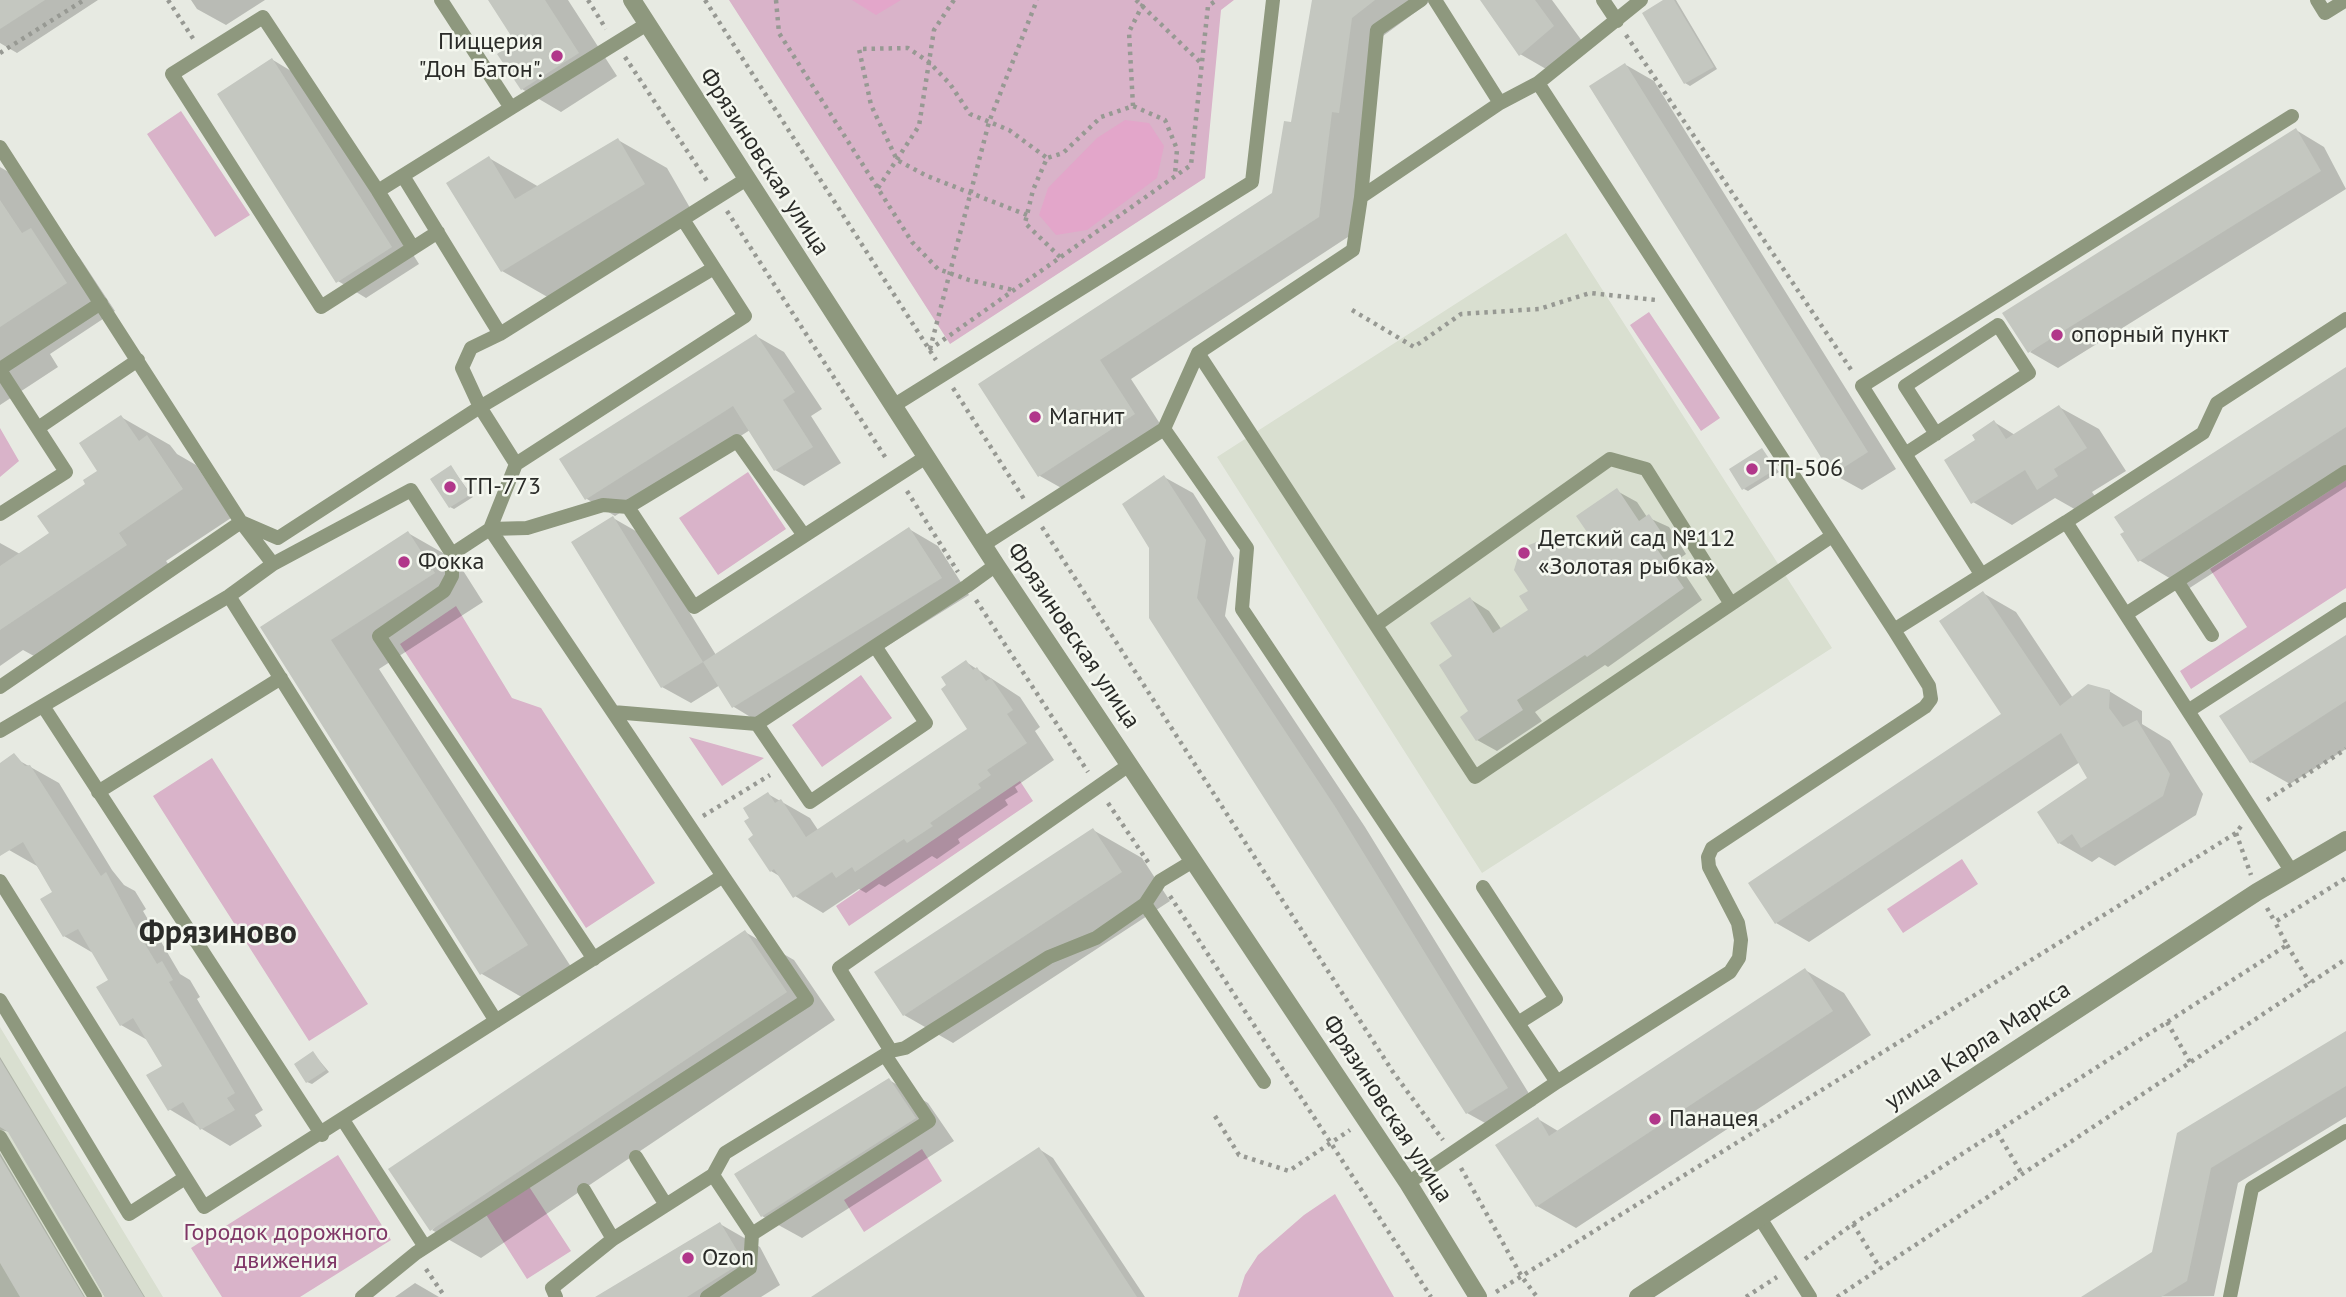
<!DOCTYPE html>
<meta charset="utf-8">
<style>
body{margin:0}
canvas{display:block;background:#e7eae2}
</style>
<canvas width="2346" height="1297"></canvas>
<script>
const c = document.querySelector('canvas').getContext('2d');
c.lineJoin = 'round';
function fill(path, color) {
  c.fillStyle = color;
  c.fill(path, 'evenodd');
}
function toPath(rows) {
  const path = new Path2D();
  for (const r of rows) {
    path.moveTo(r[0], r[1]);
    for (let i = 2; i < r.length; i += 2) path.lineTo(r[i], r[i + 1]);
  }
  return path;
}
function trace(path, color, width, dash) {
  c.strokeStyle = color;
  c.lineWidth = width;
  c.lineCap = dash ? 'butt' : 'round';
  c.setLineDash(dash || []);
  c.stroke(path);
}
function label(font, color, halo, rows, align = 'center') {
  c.font = font + ' "PT Sans",sans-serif';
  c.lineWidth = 5;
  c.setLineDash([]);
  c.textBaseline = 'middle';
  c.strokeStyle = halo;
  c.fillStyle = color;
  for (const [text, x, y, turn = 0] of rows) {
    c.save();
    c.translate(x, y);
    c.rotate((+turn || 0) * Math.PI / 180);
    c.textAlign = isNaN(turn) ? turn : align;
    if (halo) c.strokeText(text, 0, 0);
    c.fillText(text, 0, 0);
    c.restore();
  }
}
fill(toPath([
 [1566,233,1832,648,1482,873,1217,457],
 [0,1027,163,1297,0,1297]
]), '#d9dfd0');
fill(toPath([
 [729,0,1234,0,1221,10,1205,178,950,344],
 [181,111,250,215,215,237,147,134],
 [1649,312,1720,418,1701,431,1630,325],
 [0,428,19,461,0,477],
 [748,472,786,529,718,575,679,518],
 [2346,480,2346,588,2191,689,2180,671,2247,627,2210,569],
 [456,606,512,698,541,708,655,883,586,928,400,644],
 [861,675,892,718,822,767,792,725],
 [689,737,764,758,722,786],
 [212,758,368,1004,309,1041,153,796],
 [1020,781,1033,801,849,926,836,906],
 [1962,859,1978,884,1903,933,1887,909],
 [922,1149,942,1181,864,1232,844,1200],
 [338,1155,391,1240,300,1297,222,1297,191,1248],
 [528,1185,571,1251,527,1279,485,1213],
 [1335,1194,1394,1297,1238,1297,1245,1275,1258,1255,1304,1215]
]), '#d9b3c9');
fill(toPath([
 [852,0,901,0,876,15],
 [1125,120,1149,123,1164,146,1157,178,1087,230,1056,235,1039,215,1048,188,1097,138]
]), '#e3a6ca');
fill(toPath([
 [0,0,98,0,17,53,0,43],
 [191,0,265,0,226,25,197,9],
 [490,0,568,0,617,76,561,112,522,89,518,43],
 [1314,0,1432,0,1383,36,1371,131,1351,235,1131,379,1166,433,1072,494,1040,476,981,384,1274,194,1292,124],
 [1483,0,1552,0,1585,45,1553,73,1520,54],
 [1667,0,1676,0,1717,69,1690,86,1685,83],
 [273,60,301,77,419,264,366,298,338,281],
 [1626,65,1654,81,1896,469,1862,490,1833,474],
 [2296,130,2324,147,2346,189,2058,368,2030,352],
 [618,140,667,168,693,213,551,299,502,271,489,158,539,187],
 [0,167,12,174,80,258,115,311,50,354,58,367,0,405],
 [756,336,784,352,822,409,811,416,841,463,804,486,775,470,750,430,615,516,587,499,562,460],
 [2346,369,2346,487,2188,589,2139,560],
 [2059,407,2099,429,2126,471,2092,492,2097,499,2078,511,2055,498,2012,525,1973,502,1978,441,1994,422,2015,435],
 [121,417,170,445,177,454,196,465,231,518,166,561,175,573,43,661,23,650,0,666,0,543,20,554,51,534,100,471],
 [1762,450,1779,472,1748,491,1744,489],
 [451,467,473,497,454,509,450,507],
 [1164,477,1193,493,1234,558,1225,616,1365,827,1536,1105,1496,1129,1467,1113,1150,617],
 [1617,491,1637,502,1647,517,1669,527,1686,554,1676,561,1702,600,1608,667,1605,665,1535,712,1542,721,1497,751,1477,740,1455,657,1470,599,1489,611,1502,630,1531,611,1601,551],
 [613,518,641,534,716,655,909,529,938,546,969,595,762,724,734,707,720,685,691,703,662,687],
 [408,533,457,561,483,602,379,669,575,973,530,1002,482,974,262,627],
 [1983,593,2016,612,2073,698,2109,691,2142,711,2142,724,2170,741,2203,794,2196,815,2115,866,2099,857,2092,862,2059,843,2090,779,2080,762,1809,942,1776,923,2003,715],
 [2346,637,2346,749,2290,784,2251,762],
 [966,662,1020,697,1040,727,1035,731,1054,760,1015,787,1018,792,1005,800,1008,805,958,839,960,843,937,859,932,856,885,887,879,884,866,893,859,889,823,913,795,896,781,877,771,871,755,836,768,794,810,818,818,830,970,729],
 [18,760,59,783,112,870,124,885,135,891,146,909,143,911,180,974,190,980,200,997,197,999,263,1110,255,1115,262,1126,230,1146,169,1109,164,1066,149,1041,121,1025,111,980,93,953,64,936,55,892,37,866,9,850,0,834,0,771],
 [1093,830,1142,858,1170,901,953,1043,904,1015],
 [745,932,794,960,835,1020,481,1258,432,1230],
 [1805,970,1844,993,1871,1035,1576,1228,1537,1206,1538,1119,1558,1131],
 [2346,1033,2346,1117,2238,1183,2214,1296,2084,1297,2154,1253,2179,1134],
 [313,1053,329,1072,312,1084,307,1082],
 [0,1057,145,1297,105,1297,11,1132,0,1130],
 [889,1080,928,1103,954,1141,802,1238,762,1216],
 [1039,1149,1053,1158,1145,1297,814,1297],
 [0,1153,85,1297,0,1297],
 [720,1224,760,1247,780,1285,761,1297,598,1297],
 [415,1283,439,1297,395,1297]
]), '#0003');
fill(toPath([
 [0,0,45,0,0,29],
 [488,0,545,0,579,53,521,90,497,54,515,42],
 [1312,0,1375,0,1352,18,1339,113,1332,112,1319,217,1100,360,1135,414,1038,477,978,384,1272,193,1284,121,1291,122],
 [1480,0,1535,0,1554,26,1519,56],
 [1663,0,1674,0,1714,67,1684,84,1642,13],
 [272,58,392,247,336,283,217,94],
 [1625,63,1868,452,1832,475,1589,86],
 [2296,128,2321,171,2028,353,2002,313],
 [618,138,645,184,501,272,446,183,489,156,515,199],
 [0,200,22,233,31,228,67,283,0,327],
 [756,334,795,392,783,400,813,447,774,471,733,406,585,500,559,459],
 [2346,367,2346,427,2138,562,2120,534,2124,532,2114,517],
 [2059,405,2087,448,2054,469,2058,476,2037,490,2025,470,1971,504,1944,460,1975,440,1972,435,1994,420,2006,439],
 [121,415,139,441,147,435,183,489,119,533,127,545,0,630,0,566,49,533,37,516,85,484,83,480,97,471,79,443],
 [1762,448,1776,469,1742,490,1729,469],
 [451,465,470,495,449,508,430,479],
 [1164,475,1206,540,1197,598,1336,808,1508,1088,1466,1114,1149,618,1149,548,1122,504],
 [1617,488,1639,521,1649,514,1668,542,1657,549,1684,588,1587,657,1585,655,1517,700,1523,710,1476,741,1460,717,1468,711,1439,665,1452,656,1430,623,1470,597,1493,633,1528,610,1519,596,1528,591,1514,570,1518,557,1529,545,1544,539,1598,548,1576,516],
 [613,516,703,662,661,688,571,542],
 [909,527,942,578,732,708,703,662],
 [408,531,435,573,331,640,528,945,480,975,260,627],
 [1983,591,2060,706,2088,684,2110,690,2109,708,2123,727,2137,720,2170,774,2163,796,2081,848,2072,834,2058,844,2037,812,2087,778,2061,733,1775,924,1748,883,2001,714,1939,621],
 [2346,635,2346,701,2250,763,2219,716],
 [966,660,973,670,977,667,986,681,991,678,1013,710,1007,714,1027,743,987,770,991,775,978,784,981,788,930,823,933,826,907,843,904,839,855,872,852,867,836,878,832,872,793,898,774,869,770,872,748,839,753,835,744,821,749,818,743,808,768,792,775,803,781,799,806,837,967,729,941,689,946,685,941,677],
 [14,753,25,766,30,765,101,876,106,872,139,934,157,964,162,961,173,980,169,982,235,1093,227,1098,235,1110,200,1130,183,1102,168,1111,146,1075,162,1066,133,1018,120,1026,96,987,108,980,78,929,63,937,40,899,52,892,23,842,0,856,0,763],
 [1093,828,1122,872,903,1016,874,972],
 [745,930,787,992,430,1231,388,1169],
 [1805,968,1833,1011,1536,1207,1495,1145,1538,1117,1549,1136],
 [2346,1031,2346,1086,2211,1168,2187,1281,2161,1297,2081,1297,2152,1252,2177,1133],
 [313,1051,326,1070,306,1083,294,1064],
 [0,1059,144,1297,105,1297,8,1132,0,1127],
 [889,1078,916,1118,761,1217,734,1174],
 [1039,1147,1137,1297,811,1297],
 [0,1156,84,1297,20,1297,0,1263],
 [720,1222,741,1257,741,1263,687,1297,595,1297]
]), '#c4c7c0');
trace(toPath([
 [168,0,194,40],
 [588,0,606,29],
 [705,0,936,360],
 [776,0,779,33,912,242,938,269,969,280,1013,290],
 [1136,0,1201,63],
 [1626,35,1852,371],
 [0,53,84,0],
 [625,57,709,184],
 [1133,106,1129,32,1145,0],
 [878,188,919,126,934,30,954,0],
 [727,211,887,460],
 [1027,215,927,176,897,160,871,105,859,49,908,48,929,62,950,84,970,114,1009,130,1047,158],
 [1060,257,1025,223,1033,190,1047,158,1063,153,1101,117,1133,106,1165,120,1177,149,1175,175],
 [1352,310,1414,347,1461,314,1539,309,1590,293,1656,300],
 [930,349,989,122,1037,0],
 [929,350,1191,165,1208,6,1217,0],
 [953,388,1024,499],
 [907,491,958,572],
 [1042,527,1393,1072,1443,1140],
 [976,600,1088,772],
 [2267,800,2346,749],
 [1108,803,1150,865],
 [703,816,770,775],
 [2236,833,2251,875],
 [1170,896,1431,1297],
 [2267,908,2275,922],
 [2287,945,2310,983],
 [2167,1022,2190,1062],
 [1215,1116,1239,1155,1289,1171,1350,1130],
 [1997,1132,2022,1174],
 [1461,1168,1522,1277,1537,1297],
 [1853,1224,1880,1268],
 [1805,1259,1853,1224,2287,945,2275,922,2346,878],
 [426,1269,445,1297],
 [1496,1292,2236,833,2242,825],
 [1746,1297,1777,1277],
 [1837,1297,2346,959]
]), '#979993', 4.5, [3.5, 5]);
trace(toPath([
 [441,0,511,108,647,24],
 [1435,0,1500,103],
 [1603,0,1617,21],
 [2317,0,2325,13,2346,0],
 [0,147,241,522,273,564],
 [403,176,500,334],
 [745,180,500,334,471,348,462,368,480,407,516,464,490,529,527,528,603,505,628,507,694,607,926,457],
 [378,191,263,17,172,74,321,307,413,248,378,191,511,108],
 [1361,197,1377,30,1421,0],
 [413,248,438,232],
 [1198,353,1475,777,1832,536],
 [0,369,101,303],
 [0,370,66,472,0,514],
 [893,406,1252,182,1273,0],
 [38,428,138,360],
 [1164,429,1247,548,1242,609,1557,1082],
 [1905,454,2029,373,1998,325,1905,386,1936,434],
 [516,464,745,316,684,221],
 [628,507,737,441,803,534],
 [2066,522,2203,433,2217,403,2346,319],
 [983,545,1164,429,1198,353,1353,250,1361,197,1500,103,1538,83,1641,0],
 [452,554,452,576,444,591,379,636,594,959],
 [1981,574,1862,386,2292,116],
 [2177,581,2212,635],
 [229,596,496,1021],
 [2126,614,2346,472],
 [1376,625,1610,459,1646,469,1731,604],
 [1894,630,2066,522,2292,872],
 [875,646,926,723,810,802,757,724,875,646,967,586,996,565],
 [0,687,241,522,278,538,480,407,714,268],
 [43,706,322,1135],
 [2188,711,2346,609],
 [613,712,757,724],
 [0,731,229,596,273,564,411,490,452,554,490,529,723,876,204,1207,0,881],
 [1129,765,839,968,891,1051,905,1048,1049,957,1096,938,1145,904,1160,881,1193,861],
 [98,792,281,678],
 [1483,887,1556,999,1518,1023],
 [1145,904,1264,1082],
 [0,1000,129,1214,185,1178],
 [343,1120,425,1247],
 [0,1137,95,1297],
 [636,1157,666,1205],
 [713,1175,752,1234,929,1121,885,1055],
 [1408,1183,1557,1082,1730,972,1739,958,1741,940,1738,923,1709,867,1708,857,1712,848,1925,707,1931,699,1929,686,1894,630,1538,83],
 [584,1190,613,1239],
 [1760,1218,1810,1297],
 [362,1297,416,1253,807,1000,723,876],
 [556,1297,552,1288,613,1239,713,1175,725,1153,891,1051],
 [707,1297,750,1268,752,1234],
 [2230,1297,2252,1188,2346,1131]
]), '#8e987e', 14);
trace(toPath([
 [632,0,996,565,1408,1183,1478,1297],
 [1638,1297,2257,892,2346,840]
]), '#8e987e', 18);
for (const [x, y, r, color] of [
 [557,56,7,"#b1378a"],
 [2057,335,7,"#b1378a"],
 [1035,417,7,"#b1378a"],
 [1752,469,7,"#b1378a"],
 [450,487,7,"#b1378a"],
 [1524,553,7,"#b1378a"],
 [404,562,7,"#b1378a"],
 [1655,1119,7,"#b1378a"],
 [688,1258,7,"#b1378a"]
]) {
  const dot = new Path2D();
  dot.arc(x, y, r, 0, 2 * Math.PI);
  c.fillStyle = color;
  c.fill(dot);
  trace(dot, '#f4f7ef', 2.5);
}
label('24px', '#2a2b28', '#f4f7ef', [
 ["Пиццерия",543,42,"right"],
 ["\"Дон Батон\".",543,70,"right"],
 ["опорный пункт",2071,335],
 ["Магнит",1049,417],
 ["ТП-506",1766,469],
 ["ТП-773",464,487],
 ["Детский сад №112",1538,539],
 ["«Золотая рыбка»",1538,567],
 ["Фокка",418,562],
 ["Панацея",1669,1119],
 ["Ozon",702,1258]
], 'left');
label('24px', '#2a2b28', '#f4f7ef', [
 ["Фрязиновская улица",764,162,57],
 ["Фрязиновская улица",1073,636,56],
 ["улица Карла Маркса",1978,1046,-33],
 ["Фрязиновская улица",1387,1109,57]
]);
label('24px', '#803767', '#f4f7ef', [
 ["Городок дорожного",286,1233],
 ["движения",286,1261]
]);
label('bold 32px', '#2a2b28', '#f4f7ef', [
 ["Фрязиново",218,934]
]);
</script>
